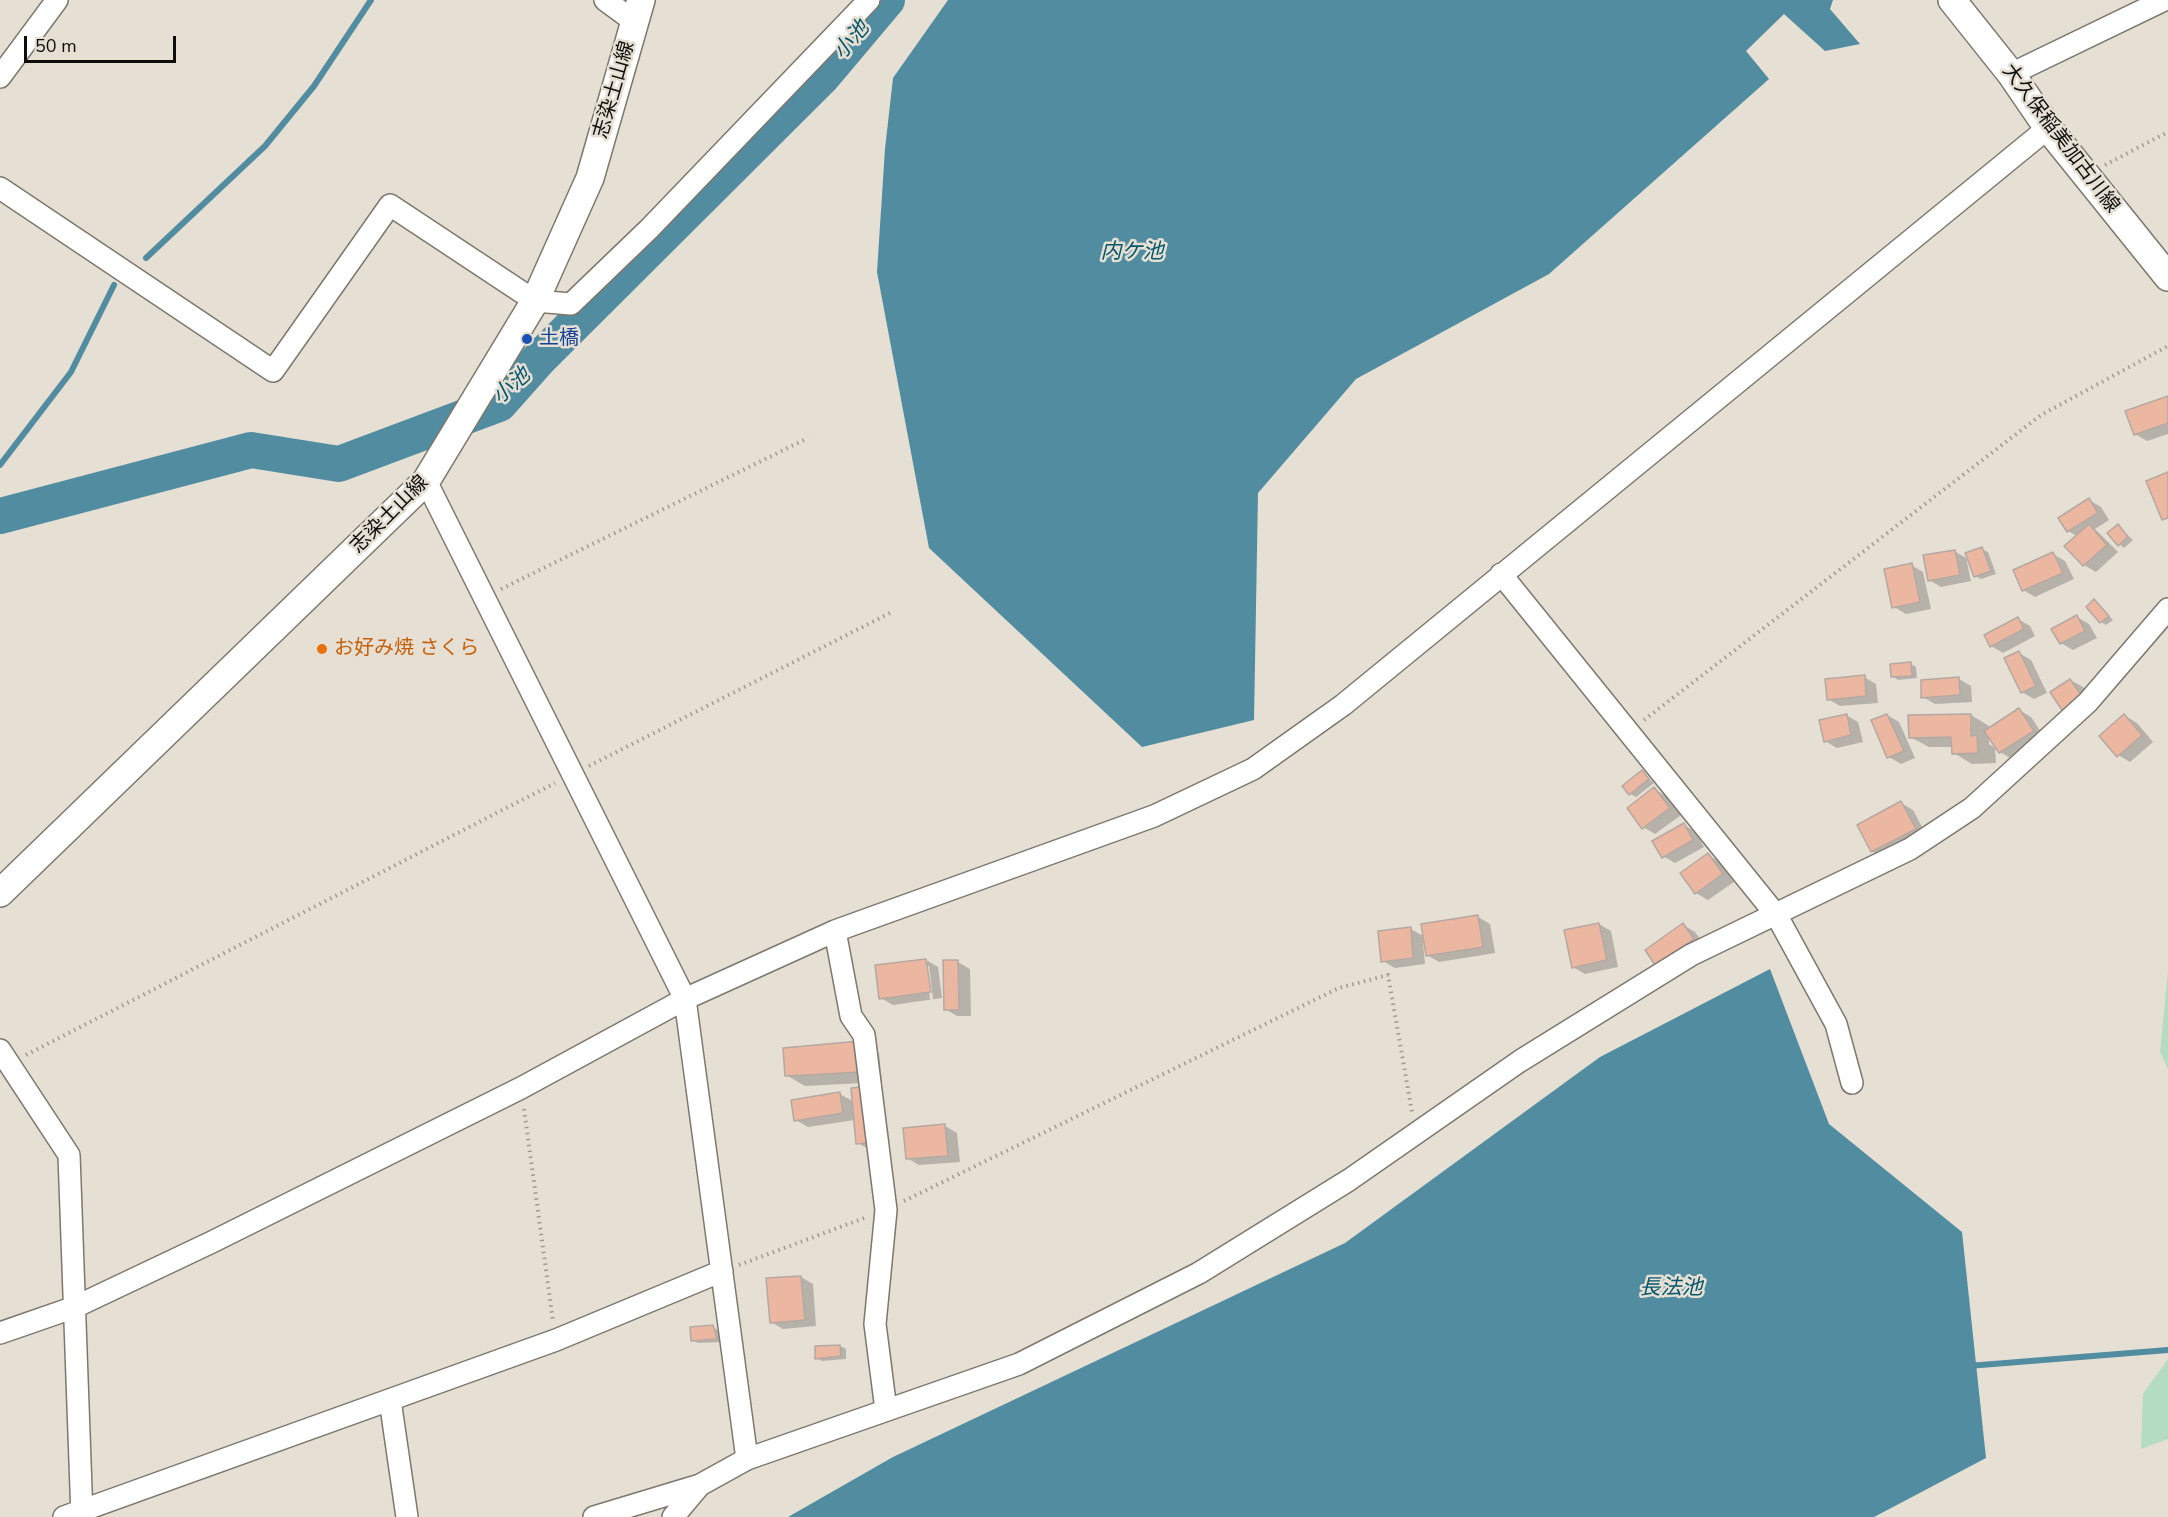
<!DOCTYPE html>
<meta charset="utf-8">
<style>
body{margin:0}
#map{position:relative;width:2168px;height:1517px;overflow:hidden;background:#e5dfd4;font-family:"Nunito Sans",sans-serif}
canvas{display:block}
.scale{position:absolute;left:24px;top:36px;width:152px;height:27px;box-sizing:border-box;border:3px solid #0f0e0a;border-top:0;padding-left:8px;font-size:18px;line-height:21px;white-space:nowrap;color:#0f0e0a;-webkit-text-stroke:4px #e5dfd4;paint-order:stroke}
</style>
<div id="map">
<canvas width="2168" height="1517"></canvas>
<div class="scale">50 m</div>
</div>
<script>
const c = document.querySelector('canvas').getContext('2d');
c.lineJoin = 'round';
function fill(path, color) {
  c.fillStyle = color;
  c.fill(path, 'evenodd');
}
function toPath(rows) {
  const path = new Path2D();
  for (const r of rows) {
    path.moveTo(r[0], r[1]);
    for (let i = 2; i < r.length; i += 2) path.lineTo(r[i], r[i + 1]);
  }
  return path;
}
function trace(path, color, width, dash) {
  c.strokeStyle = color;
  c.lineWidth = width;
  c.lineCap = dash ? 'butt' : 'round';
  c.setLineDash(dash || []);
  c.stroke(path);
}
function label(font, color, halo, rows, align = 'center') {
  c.font = font + ' "Nunito Sans","Noto Sans JP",sans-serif';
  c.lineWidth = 5;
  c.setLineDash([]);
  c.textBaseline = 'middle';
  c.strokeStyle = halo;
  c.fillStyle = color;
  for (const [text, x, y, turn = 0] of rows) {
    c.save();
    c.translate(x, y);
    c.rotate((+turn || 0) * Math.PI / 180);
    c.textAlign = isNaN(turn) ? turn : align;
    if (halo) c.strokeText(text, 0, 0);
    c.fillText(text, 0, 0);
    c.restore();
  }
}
fill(toPath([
 [2168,972,2168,1069,2160,1052],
 [2168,1359,2168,1439,2141,1449,2143,1394]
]), '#b3dcc3');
fill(toPath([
 [948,0,1833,0,1830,9,1860,44,1825,51,1784,14,1746,51,1769,79,1549,274,1356,379,1258,493,1254,720,1142,747,929,548,877,272,885,149,893,78],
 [1770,969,1829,1124,1962,1232,1986,1458,1874,1517,788,1517,893,1457,1345,1243,1600,1057]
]), '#528ca0');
fill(toPath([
 [2168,398,2168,434,2147,441,2135,434],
 [2089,500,2101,507,2109,520,2095,529,2118,552,2096,572,2084,565,2077,536,2068,531],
 [2118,526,2133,540,2124,548,2119,544],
 [1982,549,1988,552,1996,574,1981,579,1975,576],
 [1954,551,1966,558,1971,581,1941,587,1929,580],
 [2053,554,2065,561,2074,579,2035,597,2023,590],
 [1911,565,1923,572,1931,609,1906,614,1894,607],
 [2095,601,2113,620,2106,625,2101,622],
 [2077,617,2089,624,2097,638,2073,650,2061,643],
 [2018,619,2030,626,2035,636,2003,653,1991,646],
 [2019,653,2031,660,2047,693,2034,699,2022,692],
 [1911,664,1916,667,1917,678,1898,680,1892,676],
 [1864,677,1876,684,1878,703,1840,706,1828,699],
 [1959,679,1971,686,1972,702,1935,704,1923,697],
 [2070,680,2083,687,2095,706,2077,719],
 [2019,710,2031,717,2045,738,2012,759,2000,752,1989,736,1989,744,1995,748,1996,763,1972,764,1954,753,1953,747,1929,747,1910,737,1971,715,1989,726,1989,729],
 [1846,715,1858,722,1863,742,1837,748,1825,741],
 [1887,715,1899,722,1915,758,1901,764,1889,757],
 [2125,716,2137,723,2153,742,2130,762,2118,755],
 [1642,772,1654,783,1636,797,1630,794],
 [1654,789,1666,796,1681,815,1655,834,1643,827],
 [1901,803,1913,810,1927,836,1884,858,1872,851],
 [1684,825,1696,832,1704,847,1675,863,1663,856],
 [1708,855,1720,862,1734,882,1708,900,1696,893,1682,874],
 [1478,917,1490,924,1495,953,1439,962,1427,955,1426,943,1423,943,1425,964,1395,968,1383,961,1411,929,1425,937],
 [1599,924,1611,931,1618,967,1585,974,1573,967],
 [1683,925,1695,932,1705,946,1668,971,1656,964,1647,950],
 [926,960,938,967,942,998,893,1005,881,998],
 [926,966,929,966,933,999,930,1000],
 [958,962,970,969,971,1016,957,1016,945,1009],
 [860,1042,879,1053,882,1082,805,1086,786,1075],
 [840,1094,854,1102,870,1150,858,1143,855,1120,808,1127,796,1120],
 [945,1126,957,1133,960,1162,919,1165,907,1158],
 [801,1277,813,1284,816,1326,783,1329,771,1322],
 [712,1327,718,1330,721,1342,698,1343,693,1340],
 [840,1346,846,1349,846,1359,822,1361,817,1358]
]), '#0003');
trace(toPath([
 [146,258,265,146,314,86,371,0],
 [0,465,71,372,114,285],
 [1968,1366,2168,1350]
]), '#528ca0', 6);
trace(toPath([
 [0,516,251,450,339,464,499,404,539,359,823,76,887,0]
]), '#528ca0', 36);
const building = toPath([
 [2168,396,2168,423,2134,435,2125,411,2168,396],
 [2168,472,2168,518,2162,520,2146,481,2168,472],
 [2089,498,2098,513,2067,532,2058,518,2089,498],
 [2089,524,2107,545,2083,566,2064,546,2089,524],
 [2118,524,2128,537,2118,546,2107,533,2118,524],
 [1982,547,1991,571,1974,577,1965,553,1982,547],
 [1955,550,1960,575,1928,581,1923,555,1955,550],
 [2053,552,2063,573,2022,591,2013,570,2053,552],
 [1912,563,1920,602,1892,608,1884,569,1912,563],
 [2094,599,2109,616,2100,623,2086,607,2094,599],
 [2077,615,2085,631,2060,644,2051,629,2077,615],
 [2018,617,2024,629,1990,647,1984,635,2018,617],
 [2019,651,2036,686,2021,693,2004,658,2019,651],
 [1911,662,1912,676,1891,677,1890,664,1911,662],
 [1865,675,1866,696,1827,700,1825,679,1865,675],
 [1959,677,1960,695,1921,698,1921,680,1959,677],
 [2070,679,2084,699,2064,713,2050,692,2070,679],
 [2019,708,2034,731,1999,753,1984,731,2019,708],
 [1847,714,1851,735,1824,742,1819,720,1847,714],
 [1887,714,1904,751,1887,758,1871,720,1887,714],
 [1971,714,1971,736,1977,735,1978,753,1952,754,1951,737,1909,738,1908,715,1971,714],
 [2124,714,2142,735,2117,757,2099,736,2124,714],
 [1642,770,1649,779,1629,795,1622,786,1642,770],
 [1654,787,1670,808,1642,829,1627,808,1654,787],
 [1901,801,1916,829,1871,852,1857,825,1901,801],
 [1684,823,1693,840,1662,858,1652,841,1684,823],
 [1708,853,1723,874,1695,894,1680,873,1708,853],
 [1478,915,1483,947,1426,956,1421,924,1478,915],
 [1599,923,1607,960,1572,968,1564,930,1599,923],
 [1683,923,1694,939,1655,965,1645,950,1683,923],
 [1411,927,1413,958,1381,962,1378,931,1411,927],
 [926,959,931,992,879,999,875,965,926,959],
 [943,960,958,960,959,1010,944,1010,943,960],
 [860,1041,864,1072,785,1076,783,1048,860,1041],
 [870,1086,875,1142,856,1144,851,1088,870,1086],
 [840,1092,843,1113,794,1121,791,1100,840,1092],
 [945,1124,948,1156,906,1159,903,1128,945,1124],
 [801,1276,805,1320,770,1323,766,1278,801,1276],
 [713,1325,717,1339,691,1341,690,1327,713,1325],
 [840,1345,841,1356,815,1359,815,1346,840,1345]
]);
fill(building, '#ebb7a1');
trace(building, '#b5a8a3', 1.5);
const minor = toPath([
 [605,0,635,22],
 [2011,74,2164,0],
 [0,77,57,0],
 [0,188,273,371,390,205,535,301,571,304,649,229,869,0],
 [426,481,685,999,747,1459],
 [1501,574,1777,916,1836,1024,1852,1083],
 [835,931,851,1016,864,1035,886,1210,875,1324,886,1410],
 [0,1050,69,1155,82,1517],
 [0,1333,75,1307,212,1242,521,1088,685,999,835,931,1154,816,1253,769,1343,705,2048,128],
 [390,1400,407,1517],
 [64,1517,556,1340,722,1271],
 [594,1517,700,1485,747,1459,1019,1364,1199,1273,1349,1180,1520,1061,1691,955,1910,849,1972,808,2088,702,2168,609],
 [673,1517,700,1485]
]);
const major = toPath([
 [1952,0,2011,74,2048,128,2168,277],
 [0,893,426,481,535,301,590,178,641,0]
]);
trace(minor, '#7d786e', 24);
trace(major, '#7d786e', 30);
trace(toPath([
 [2105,165,2168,132],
 [501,589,808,438],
 [1644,720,2041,415,2168,346],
 [589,766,894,611],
 [26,1055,555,783],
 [524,1109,553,1321],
 [904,1201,1339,988,1388,975,1412,1112],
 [739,1265,867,1217]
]), '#9f9b92', 4, [1.5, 4.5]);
trace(minor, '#fff', 21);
trace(major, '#fff', 27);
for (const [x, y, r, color] of [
 [527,339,6,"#1a4fb4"],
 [322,649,6,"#e8710a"]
]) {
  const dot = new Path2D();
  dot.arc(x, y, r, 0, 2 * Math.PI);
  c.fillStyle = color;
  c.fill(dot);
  trace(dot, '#e5dfd4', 2);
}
label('20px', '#0f0e0a', '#e5dfd4', [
 ["志染土山線",615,90,-74],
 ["大久保稲美加古川線",2060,139,53],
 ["志染土山線",390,515,-45]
]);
label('20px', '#164399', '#e5dfd4', [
 ["土橋",539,339]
], 'left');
label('20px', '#c56008', '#e5dfd4', [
 ["お好み焼 さくら",334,649]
], 'left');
label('italic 21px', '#00566b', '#e5dfd4', [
 ["小池",852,41,-50],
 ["内ケ池",1132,253],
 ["小池",512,387,-41],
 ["長法池",1671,1289]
]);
</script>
